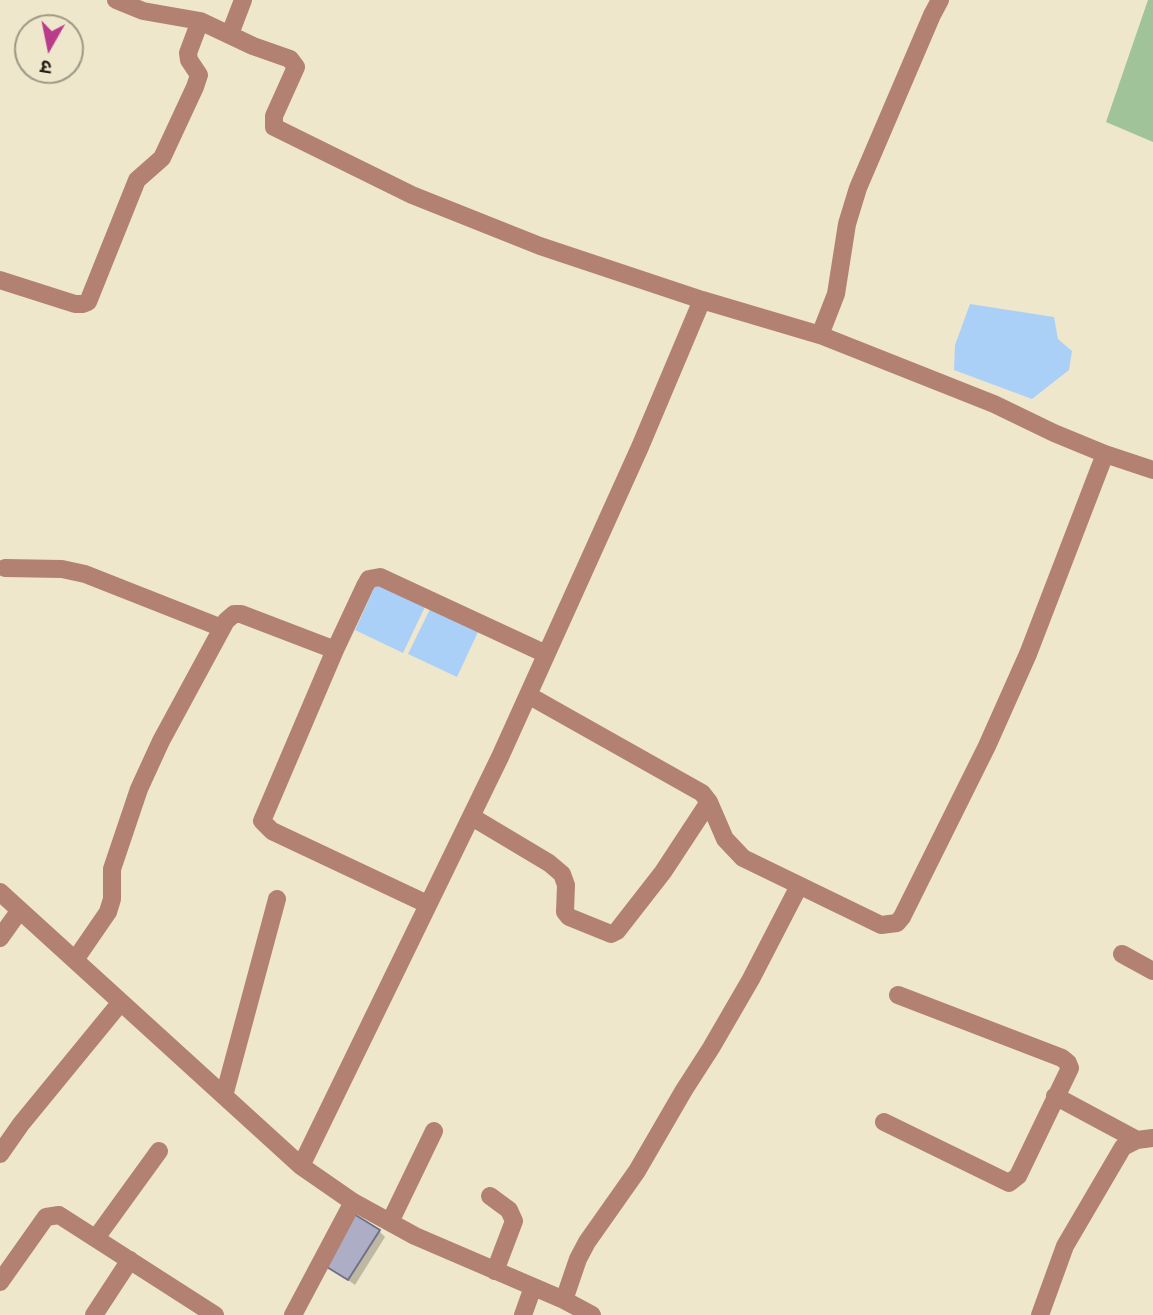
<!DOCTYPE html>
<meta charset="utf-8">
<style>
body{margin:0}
#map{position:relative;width:1153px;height:1315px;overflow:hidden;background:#eee7cc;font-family:"DejaVu Sans","Noto Sans Devanagari",sans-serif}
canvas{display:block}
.north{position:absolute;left:14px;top:14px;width:70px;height:70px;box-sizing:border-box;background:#eee7cc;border:2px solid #9d9884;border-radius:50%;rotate:189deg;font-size:19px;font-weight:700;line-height:28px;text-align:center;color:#232117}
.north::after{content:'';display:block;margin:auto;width:24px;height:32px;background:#b93c8a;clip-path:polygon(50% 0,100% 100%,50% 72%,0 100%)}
</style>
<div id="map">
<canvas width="1153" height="1315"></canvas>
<div class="north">उ</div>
</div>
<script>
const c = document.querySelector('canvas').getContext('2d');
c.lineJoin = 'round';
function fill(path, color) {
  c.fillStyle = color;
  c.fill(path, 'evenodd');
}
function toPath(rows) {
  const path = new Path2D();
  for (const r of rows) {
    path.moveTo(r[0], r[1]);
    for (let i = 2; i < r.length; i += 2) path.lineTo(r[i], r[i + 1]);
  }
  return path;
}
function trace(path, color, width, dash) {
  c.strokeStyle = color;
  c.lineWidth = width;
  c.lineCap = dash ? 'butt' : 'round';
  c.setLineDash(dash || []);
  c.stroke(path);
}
fill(toPath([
 [1148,0,1153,0,1153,142,1106,122]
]), '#a1c399');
fill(toPath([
 [970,304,1054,317,1058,339,1072,351,1069,370,1032,399,954,370,955,345],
 [376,584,425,607,403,653,355,630],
 [430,609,478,632,457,677,408,654]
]), '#abd0f8');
fill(toPath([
 [379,1231,385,1237,355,1285,325,1264]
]), '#0003');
const building = toPath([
 [354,1214,380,1230,348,1280,322,1264,354,1214]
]);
fill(building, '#aeadc6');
trace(building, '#727088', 2);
trace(toPath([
 [116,0,143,11,200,21,253,46,290,59,296,67,274,116,274,127,412,195,540,246,702,300,820,335,994,404,1054,433,1105,454,1153,470],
 [230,34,243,0],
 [0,280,75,304,83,304,88,302,137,180,162,158,195,87,199,75,189,60,188,53,200,21],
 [820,335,836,294,847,224,858,188,932,15,940,0],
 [5,568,62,569,85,574,222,628],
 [528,695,702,793,709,802,725,839,743,858,881,925,897,923,902,917,987,746,1028,654,1105,454],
 [472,817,549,863,562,874,566,885,565,912,569,917,611,934,617,931,663,872,709,802],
 [0,892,301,1166,353,1202,415,1236,564,1300,592,1315],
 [427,904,272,831,262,821,335,650,365,586,369,579,380,577,546,654],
 [0,938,20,910],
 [1122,954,1153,971],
 [75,960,108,912,112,899,112,869,139,789,161,741,226,621,234,614,241,614,335,650],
 [224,1096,277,899],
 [1055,1096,1137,1140],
 [884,1122,1009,1183,1018,1176,1070,1068,1068,1063,1062,1058,898,995],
 [0,1154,21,1124,121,1002],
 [301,1166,500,757,640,447,702,300],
 [490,1196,509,1210,514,1221,495,1271],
 [390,1222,434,1131],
 [96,1238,159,1151],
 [0,1282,46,1217,59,1215,215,1315],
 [564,1300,578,1259,587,1242,637,1171,684,1090,711,1048,751,979,799,886],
 [94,1315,130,1260],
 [293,1315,353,1202],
 [523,1315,533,1287],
 [1040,1315,1065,1246,1123,1147,1137,1140,1153,1138]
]), '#b28172', 18);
</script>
